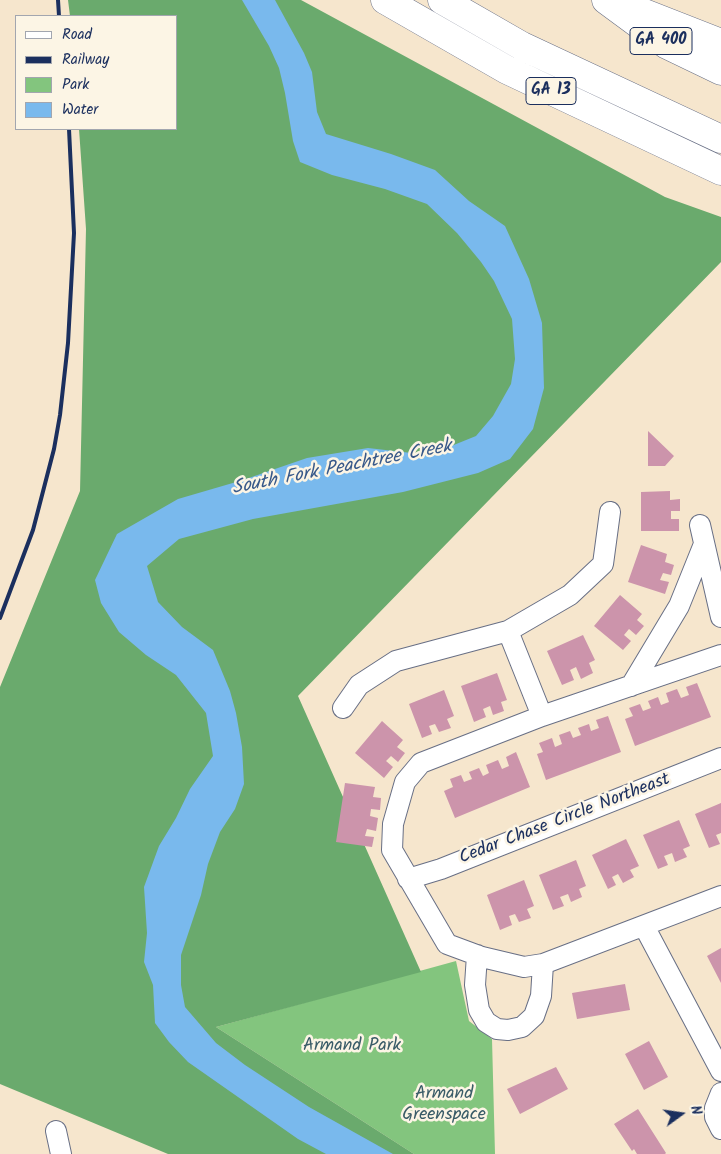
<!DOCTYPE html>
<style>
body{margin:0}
#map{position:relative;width:721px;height:1154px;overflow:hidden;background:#f6e6cd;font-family:Kalam,sans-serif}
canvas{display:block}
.legend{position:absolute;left:15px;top:15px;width:162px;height:115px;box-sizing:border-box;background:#fcf5e5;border:1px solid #a2a6af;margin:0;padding:6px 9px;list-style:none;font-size:15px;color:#1b2f5e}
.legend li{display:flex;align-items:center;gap:10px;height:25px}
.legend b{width:25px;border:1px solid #a2a6af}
.north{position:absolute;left:656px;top:1089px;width:50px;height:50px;-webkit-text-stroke:4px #fcf5e5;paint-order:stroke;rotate:76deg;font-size:14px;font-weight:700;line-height:20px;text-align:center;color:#1b2f5e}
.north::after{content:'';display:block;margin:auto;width:18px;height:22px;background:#1b2f5e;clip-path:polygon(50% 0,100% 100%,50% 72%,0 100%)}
</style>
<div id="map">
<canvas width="721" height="1154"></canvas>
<ul class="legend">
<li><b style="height:6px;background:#fff"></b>Road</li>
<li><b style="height:6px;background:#1b2f5e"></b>Railway</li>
<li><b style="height:14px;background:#83c57e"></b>Park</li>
<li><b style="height:14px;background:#79b9ed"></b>Water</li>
</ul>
<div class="north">N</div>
</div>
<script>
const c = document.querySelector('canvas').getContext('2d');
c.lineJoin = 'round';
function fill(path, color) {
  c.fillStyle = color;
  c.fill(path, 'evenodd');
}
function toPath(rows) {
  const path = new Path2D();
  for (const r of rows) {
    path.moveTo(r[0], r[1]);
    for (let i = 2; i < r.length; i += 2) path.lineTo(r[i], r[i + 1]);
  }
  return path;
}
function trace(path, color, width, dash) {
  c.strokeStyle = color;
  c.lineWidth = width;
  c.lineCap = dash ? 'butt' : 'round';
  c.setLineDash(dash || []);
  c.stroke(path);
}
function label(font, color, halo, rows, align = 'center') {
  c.font = font + ' Kalam,sans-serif';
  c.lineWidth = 5;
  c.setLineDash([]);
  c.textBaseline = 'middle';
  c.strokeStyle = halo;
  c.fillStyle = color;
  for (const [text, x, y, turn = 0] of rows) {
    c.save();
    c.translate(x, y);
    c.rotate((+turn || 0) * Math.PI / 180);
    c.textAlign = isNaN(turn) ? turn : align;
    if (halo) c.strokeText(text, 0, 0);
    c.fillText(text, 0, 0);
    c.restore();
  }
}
fill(toPath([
 [456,961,469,1021,492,1039,495,1154,414,1154,216,1027]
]), '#83c57e');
fill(toPath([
 [68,0,301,0,665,197,721,217,721,262,298,696,421,972,216,1027,414,1154,168,1154,0,1084,0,687,80,491,86,229,79,129,176,129,176,16,70,16]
]), '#6aaa6d');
fill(toPath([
 [242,0,275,0,304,53,312,72,317,112,326,134,391,154,435,170,469,201,505,226,529,279,542,323,544,388,533,429,510,459,478,473,403,492,253,519,179,539,147,566,158,602,182,627,213,650,230,691,236,713,242,747,244,784,235,809,220,832,208,864,201,895,181,955,181,985,185,1007,216,1043,245,1065,309,1107,393,1154,326,1154,298,1139,188,1062,169,1042,155,1023,153,985,144,962,147,933,144,887,159,846,176,818,190,789,213,756,206,713,176,675,146,655,119,632,101,603,95,580,117,534,178,499,243,480,307,458,368,448,429,455,476,436,493,416,511,384,515,359,512,319,494,281,481,262,457,233,427,204,385,189,332,175,300,162,293,141,285,93,279,68,269,46]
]), '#79b9ed');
fill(toPath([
 [648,431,674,456,665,466,648,466],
 [670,491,670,500,680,499,680,511,671,511,671,519,679,519,679,531,641,531,641,492],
 [641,545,667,554,665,562,674,565,671,575,663,573,660,580,669,582,665,594,628,582],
 [620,595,642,614,637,620,644,626,636,635,629,629,624,635,631,641,623,650,594,626],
 [583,635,595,660,589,663,593,673,581,679,576,667,570,670,574,680,562,685,547,651],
 [497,673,507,700,501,702,504,711,493,715,490,706,483,709,486,717,474,722,461,686],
 [697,683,711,717,635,746,625,719,633,716,629,708,640,704,643,711,651,708,648,701,658,697,661,705,669,702,666,693,677,689,681,698,689,695,686,687],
 [444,690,454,716,447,719,451,728,439,732,435,724,429,726,432,734,422,738,409,704],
 [608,716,621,752,546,780,537,754,543,752,539,743,552,738,555,747,562,744,559,735,570,731,573,738,581,735,578,728,589,724,591,731,599,728,596,720],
 [382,721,403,740,397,747,405,753,398,762,391,756,386,761,393,767,384,778,355,753],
 [516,752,530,787,455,818,444,791,453,787,450,779,461,775,464,782,472,779,469,772,479,768,483,776,489,773,486,765,498,760,502,769,509,766,506,757],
 [345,783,375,787,373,797,381,798,380,810,371,809,370,816,378,818,376,831,367,829,365,836,374,837,372,847,336,842],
 [721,803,721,833,716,835,720,844,709,848,695,814],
 [679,820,690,846,683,849,687,857,675,862,672,853,664,856,668,865,658,869,643,835],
 [626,839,639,866,630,870,634,877,623,883,618,874,612,877,616,885,608,889,592,855],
 [576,860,586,886,579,889,582,897,571,902,568,894,560,897,564,906,553,910,539,875],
 [524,880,534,906,527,909,531,918,519,922,515,914,509,916,512,925,500,930,487,895],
 [721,948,721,983,707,956],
 [625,984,630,1010,577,1019,572,993],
 [649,1041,668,1077,644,1090,625,1054],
 [556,1067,568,1089,520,1114,507,1089],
 [638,1109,666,1153,665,1154,637,1154,634,1149,632,1151,614,1124]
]), '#cc94ab');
const minor = toPath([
 [700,525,721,617],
 [508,631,542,716],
 [721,655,542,716,421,763,405,782,393,824,392,850,447,944,482,957,524,967,543,964,721,896],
 [631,686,679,606,704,544],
 [343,708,359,685,396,661,508,631,570,595,603,564,610,512],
 [408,879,441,869,721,758],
 [644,926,721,1071],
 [477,955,475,985,479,1010,486,1022,497,1029,508,1030,522,1027,534,1016,541,996,543,964],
 [721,1093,715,1108,715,1117,721,1129],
 [56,1131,61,1154]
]);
const highway = toPath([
 [385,0,507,70,721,171],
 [442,0,522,46,721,139],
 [606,0,667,45,721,71],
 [634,9,721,43]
]);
trace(minor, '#686f85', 22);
trace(highway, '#686f85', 29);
trace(minor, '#fff', 20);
trace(highway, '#fff', 28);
trace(toPath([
 [58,0,59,16],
 [0,618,33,530,54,449,60,415,68,343,74,233,69,129]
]), '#1b2f5e', 4);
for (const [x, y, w] of [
 [661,41,62],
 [551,91,50]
]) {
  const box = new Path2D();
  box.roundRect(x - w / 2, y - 13.5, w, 27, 4);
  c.fillStyle = '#fcf5e5';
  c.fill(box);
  trace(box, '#1b2f5e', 1);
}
label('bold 16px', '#1b2f5e', null, [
 ["GA 400",661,41],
 ["GA 13",551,91]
]);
label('18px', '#1b2f5e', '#fcf5e5', [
 ["Cedar Chase Circle Northeast",565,820,-21]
]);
label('18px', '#3a5c68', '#fcf5e5', [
 ["Armand Park",352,1047],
 ["Armand",444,1095],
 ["Greenspace",444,1116]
]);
label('italic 19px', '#375889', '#fcf5e5', [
 ["South Fork Peachtree Creek",342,469,-11]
]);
</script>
